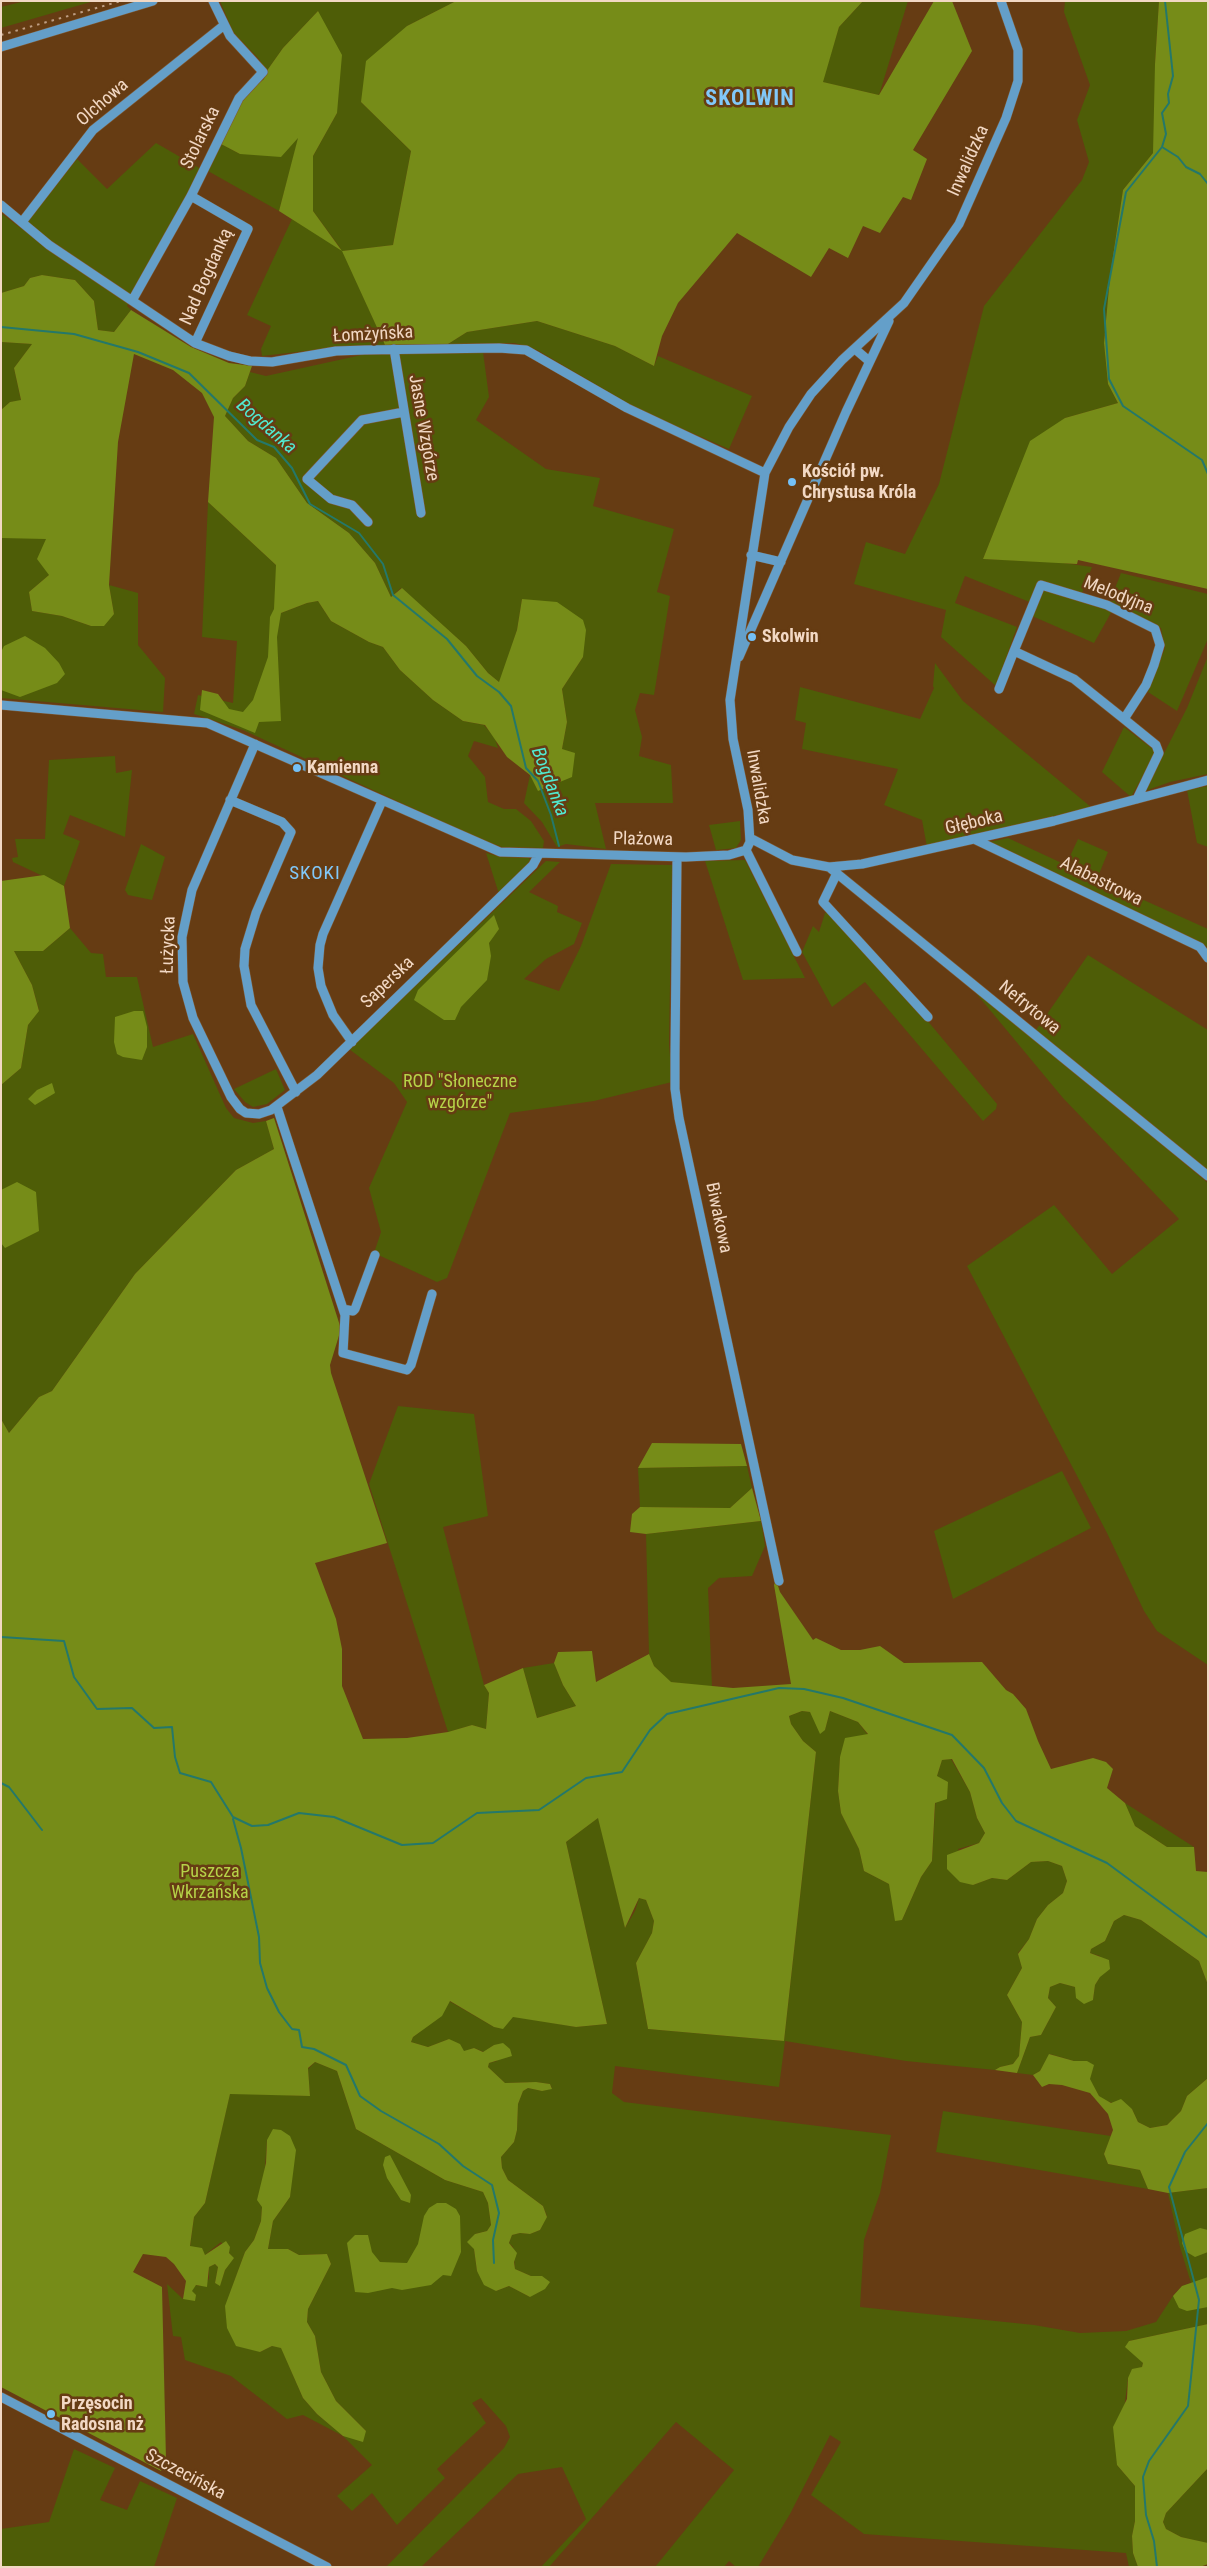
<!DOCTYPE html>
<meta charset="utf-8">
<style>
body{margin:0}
#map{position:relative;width:1209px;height:2568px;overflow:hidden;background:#663c13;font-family:"Roboto Condensed",sans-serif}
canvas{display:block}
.frame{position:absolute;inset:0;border:2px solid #f2d8c4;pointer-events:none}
</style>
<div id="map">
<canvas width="1209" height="2568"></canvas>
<div class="frame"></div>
</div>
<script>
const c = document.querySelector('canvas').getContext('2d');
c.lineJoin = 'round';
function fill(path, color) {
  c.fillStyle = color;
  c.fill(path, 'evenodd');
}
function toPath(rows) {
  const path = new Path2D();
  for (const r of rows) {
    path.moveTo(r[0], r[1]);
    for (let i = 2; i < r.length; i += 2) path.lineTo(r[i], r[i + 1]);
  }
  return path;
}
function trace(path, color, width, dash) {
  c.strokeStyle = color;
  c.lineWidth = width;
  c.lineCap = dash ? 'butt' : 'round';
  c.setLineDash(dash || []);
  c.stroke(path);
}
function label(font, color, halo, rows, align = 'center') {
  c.font = font + ' "Roboto Condensed",sans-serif';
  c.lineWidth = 5;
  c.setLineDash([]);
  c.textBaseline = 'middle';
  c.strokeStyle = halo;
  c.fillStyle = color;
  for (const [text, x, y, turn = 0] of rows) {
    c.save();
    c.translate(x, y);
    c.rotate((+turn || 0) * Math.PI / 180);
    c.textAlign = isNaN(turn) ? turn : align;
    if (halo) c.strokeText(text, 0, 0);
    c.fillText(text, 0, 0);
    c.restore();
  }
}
fill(toPath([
 [25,1,94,1,1,28,1,7],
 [220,1,456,1,407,26,361,102,411,151,393,245,343,251,385,345,349,346,262,356,261,349,271,326,247,315,292,219,341,249,313,211,313,156,337,113,318,11,283,48,266,72,259,59,233,32],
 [863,1,908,1,879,95,822,82,839,27],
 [1065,1,1159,1,1155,64,1165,107,1153,153,1123,190,1110,276,1104,343,1108,384,1118,403,1065,418,1005,505,983,559,1056,562,1092,567,1079,601,1112,611,1094,643,1032,616,1037,605,965,576,955,603,1017,627,996,686,941,637,946,610,854,584,866,542,905,554,939,484,984,306,1082,180,1089,162,1077,120,1090,85,1064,12],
 [299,137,279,211,208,171,221,144,240,154],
 [156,143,201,169,127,306,131,310,114,332,98,330,94,301,75,280,42,275,30,278,24,286,1,293,2,214,22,229,77,159,107,189],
 [537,321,615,346,654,366,658,356,752,396,729,449,641,411,537,350,515,343,448,344,467,332],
 [1,342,32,344,14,368,21,401,10,402,1,410],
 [483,352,489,397,476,420,546,469,600,478,593,506,674,529,657,592,670,596,654,695,640,693,635,710,642,737,639,756,671,765,673,803,595,803,606,849,566,844,557,847,542,822,524,803,530,775,562,749,567,722,562,689,583,657,522,599,517,630,500,683,488,673,466,646,401,588,391,597,375,563,349,533,307,503,276,458,248,441,225,416,233,398,245,386,250,372,266,376,366,354],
 [208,502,276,565,281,613,307,603,318,601,331,621,369,642,383,647,400,670,433,700,463,721,484,725,495,738,498,748,474,741,468,756,485,777,488,802,504,809,516,809,531,821,544,841,543,848,502,847,477,838,243,730,194,714,198,695,233,703,237,641,202,637],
 [1,538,46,538,49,575,29,592,32,611,62,616,91,626,114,614,109,585,138,593,138,645,165,678,163,712,1,698],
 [1121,573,1208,594,1207,641,1177,711,1148,692,1165,648,1161,628,1110,601],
 [1208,656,1208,774,1170,782,1145,791,1187,708],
 [935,663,963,701,1091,807,927,847,922,820,884,805,898,769,802,749,806,723,795,720,800,687,920,719,934,688,933,686],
 [1124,727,1154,750,1155,754,1131,797,1102,772],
 [115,756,116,773,132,770,125,837,70,815,63,834,80,841,64,886,13,862,12,858,18,857,15,839,45,839,49,760],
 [1208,786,1208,847,1197,843,1187,790],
 [740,821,741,840,736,848,716,850,709,825],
 [1008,838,1066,865,1078,839,1108,852,1097,879,1208,929,1208,947,989,842],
 [141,844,165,857,152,900,128,895,125,890],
 [486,853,501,857,529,858,530,861,499,894],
 [745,860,805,978,743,980,705,861],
 [546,861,560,862,529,892,558,906,557,912,582,923,574,944,546,959,524,979,559,991,581,946,611,864,672,865,669,1044,672,1082,594,1101,510,1113,447,1278,437,1282,374,1253,381,1232,369,1188,407,1102,394,1083,349,1049],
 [829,912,901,989,997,1104,996,1109,983,1121,865,982,832,1007,802,952,813,926,819,932,825,913],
 [70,928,91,953,103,954,106,977,137,977,153,1047,193,1034,226,1108,234,1118,253,1123,266,1121,274,1149,236,1170,135,1274,52,1391,39,1397,9,1433,1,1419,1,1085,21,1068,28,1025,39,1010,32,985,14,951,43,951],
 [1088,955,1208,1030,1208,1171,1036,1030],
 [965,980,1208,1183,1208,1665,1157,1631,1144,1611,1107,1533,967,1266,1054,1205,1112,1274,1179,1219,1063,1098],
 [276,1069,285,1090,267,1104,253,1107,245,1102,234,1089],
 [398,1406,474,1414,488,1516,443,1527,484,1685,489,1693,486,1729,472,1725,448,1732,369,1484],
 [747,1466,752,1488,730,1508,640,1507,638,1468],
 [1062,1471,1091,1528,953,1599,934,1531],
 [761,1521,765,1546,752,1576,719,1578,708,1588,712,1687,670,1682,654,1666,649,1654,646,1534],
 [554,1663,563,1685,576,1706,537,1718,523,1668],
 [802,1711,810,1712,825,1730,830,1711,858,1722,868,1735,840,1757,838,1791,841,1813,859,1849,864,1871,889,1884,902,1920,921,1877,932,1861,937,1776,942,1760,951,1759,970,1792,977,1818,985,1833,979,1843,958,1849,973,1885,992,1878,1007,1880,1031,1862,1048,1861,1062,1866,1067,1881,1063,1893,1048,1905,1037,1919,1029,1939,1018,1953,1022,1968,1007,1995,1022,2022,1019,2056,1013,2064,1000,2067,995,2070,906,2061,785,2041,779,2087,615,2066,612,2093,624,2102,891,2135,880,2193,864,2240,860,2307,1034,2325,1080,2333,1126,2331,1156,2322,1173,2296,1182,2286,1191,2283,1180,2247,1168,2193,1208,2188,1208,2324,1129,2341,1143,2363,1142,2367,1128,2378,1117,2465,1135,2486,1135,2521,1132,2536,1133,2553,1138,2567,1129,2567,1126,2553,864,2534,811,2495,841,2442,830,2435,790,2514,758,2567,736,2567,729,2561,724,2567,655,2567,734,2470,676,2422,549,2567,541,2567,586,2519,562,2467,518,2474,421,2567,386,2567,504,2448,510,2437,506,2426,481,2398,472,2403,486,2423,437,2469,445,2478,397,2525,372,2493,352,2511,337,2496,372,2465,343,2436,303,2415,287,2419,231,2376,185,2360,181,2337,173,2336,167,2284,183,2299,196,2285,200,2286,209,2279,209,2267,215,2264,218,2267,215,2283,220,2285,225,2270,233,2258,221,2242,205,2255,190,2247,194,2217,205,2203,230,2093,310,2096,308,2069,315,2062,337,2071,356,2129,445,2180,483,2192,488,2203,491,2225,487,2231,475,2234,474,2249,477,2271,496,2291,509,2286,530,2297,542,2276,531,2276,515,2269,513,2247,509,2243,512,2235,520,2233,530,2234,540,2230,547,2216,543,2206,508,2180,502,2168,501,2157,514,2142,517,2130,518,2104,523,2091,528,2088,542,2091,552,2088,550,2084,536,2082,505,2083,488,2067,489,2063,497,2061,494,2045,484,2052,474,2048,464,2052,449,2039,428,2047,411,2042,413,2037,421,2031,449,2001,494,2027,503,2028,513,2016,576,2027,607,2024,566,1842,599,1817,625,1928,635,1911,639,1898,646,1900,654,1921,652,1933,636,1963,648,2029,784,2041,816,1752,803,1741,791,1724,789,1716],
 [267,2140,291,2174,290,2197,273,2221,268,2249,288,2249,299,2255,327,2254,331,2264,308,2309,307,2322,315,2336,321,2372,336,2401,366,2431,343,2436,317,2414,303,2398,281,2347,272,2346,260,2352,232,2288,245,2252,254,2240,261,2221],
 [1125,1803,1194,1847,1183,1850,1167,1847,1135,1826],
 [1124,1915,1141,1920,1199,1961,1208,1985,1208,2078,1187,2096,1181,2111,1167,2125,1150,2128,1138,2122,1132,2109,1103,2100,1099,2096,1089,2079,1087,2061,1074,2061,1050,2054,1040,2071,1033,2075,1017,2073,1030,2037,1041,2035,1056,2007,1048,1998,1050,1987,1060,1983,1075,1987,1093,2000,1095,1985,1100,1977,1100,1956,1090,1953,1091,1949,1105,1941,1114,1921],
 [943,2111,1111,2136,1104,2154,1108,2164,1140,2170,1148,2189,936,2152],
 [74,2449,115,2468,100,2500,127,2510,140,2481,177,2498,154,2567,1,2567,1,2529,49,2522],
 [1208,2468,1208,2543,1206,2543,1181,2537,1166,2529,1163,2522,1166,2513]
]), '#4e5d07');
fill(toPath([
 [456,1,863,1,839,27,823,82,879,95,934,1,952,1,972,51,913,150,927,159,911,200,903,197,880,233,863,226,848,258,829,248,811,277,737,233,678,303,662,336,654,366,615,346,537,321,467,332,448,344,385,345,342,251,279,211,298,138,281,157,240,154,221,144,245,95,264,79,266,72,283,48,318,11,342,55,337,113,313,156,313,211,342,251,393,245,411,151,361,102,366,61,407,26],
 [1159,1,1208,1,1208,589,1078,560,1077,564,983,559,1030,441,1065,418,1118,403,1108,384,1104,343,1110,276,1123,190,1153,153,1155,64],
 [42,275,75,280,94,301,98,330,114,332,131,310,191,347,229,363,252,366,245,386,233,398,225,416,248,441,276,458,307,503,349,533,375,563,391,597,402,588,466,646,488,673,499,682,517,630,522,599,557,602,583,620,586,630,583,657,562,689,567,722,562,749,575,753,572,777,538,791,530,775,507,757,485,725,463,721,433,700,400,670,383,647,369,642,331,621,318,601,307,603,281,613,277,637,281,721,259,722,255,733,200,710,202,690,218,694,229,709,243,712,253,700,268,657,270,617,274,609,276,565,208,502,214,417,202,393,173,370,134,354,118,442,109,585,114,614,104,626,91,626,62,616,32,611,29,592,49,575,37,559,46,539,1,538,1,410,10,402,21,400,14,368,32,344,1,342,1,293,24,286,30,278],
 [25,636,45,648,59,663,65,674,57,683,20,697,1,690,1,652,4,646],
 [44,875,64,886,70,928,43,951,14,951,32,985,39,1011,28,1025,21,1068,1,1085,1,881],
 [494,915,499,929,489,943,491,956,487,980,461,1007,455,1020,444,1020,414,1000,418,990],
 [134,1011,143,1011,147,1027,147,1047,142,1060,123,1057,117,1054,114,1042,115,1017],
 [52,1083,55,1093,35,1105,28,1099,37,1090],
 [274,1118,341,1329,330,1365,331,1373,387,1543,315,1563,336,1619,342,1649,342,1686,363,1739,407,1738,448,1732,472,1725,486,1729,489,1693,484,1685,523,1668,537,1718,576,1706,563,1685,554,1663,558,1652,592,1651,596,1682,649,1654,654,1666,671,1682,733,1688,791,1684,774,1585,776,1580,780,1592,813,1640,816,1638,841,1650,860,1650,880,1646,904,1663,982,1662,1006,1690,1013,1694,1026,1709,1038,1741,1051,1769,1093,1758,1106,1762,1113,1769,1107,1788,1125,1803,1135,1826,1167,1847,1194,1847,1196,1871,1208,1872,1208,1985,1199,1961,1141,1920,1124,1915,1114,1921,1105,1941,1091,1949,1090,1953,1109,1960,1110,1969,1100,1977,1095,1985,1093,2000,1084,2004,1076,1998,1075,1987,1060,1983,1050,1987,1048,1998,1056,2007,1041,2035,1030,2037,1017,2073,995,2070,1000,2067,1013,2064,1019,2056,1022,2022,1007,1995,1022,1968,1018,1954,1029,1939,1037,1919,1048,1905,1063,1893,1067,1881,1062,1866,1048,1861,1031,1862,1007,1880,992,1878,973,1885,960,1882,947,1869,947,1855,979,1843,985,1833,977,1818,970,1792,952,1759,942,1760,937,1776,948,1782,947,1799,935,1803,932,1861,921,1877,902,1920,895,1921,889,1884,864,1871,859,1849,841,1813,838,1791,840,1757,845,1738,868,1734,858,1722,830,1711,825,1730,820,1734,810,1712,802,1711,789,1716,791,1724,803,1741,816,1752,784,2041,648,2029,636,1963,652,1933,654,1921,646,1900,639,1898,625,1928,598,1818,566,1842,607,2024,576,2027,513,2017,503,2029,494,2027,450,2001,442,2016,413,2037,411,2042,428,2047,449,2039,460,2044,464,2051,474,2048,483,2052,494,2045,503,2043,510,2049,512,2056,489,2063,488,2067,505,2083,536,2082,550,2084,552,2089,542,2091,528,2088,523,2091,518,2104,517,2130,514,2142,501,2157,502,2168,508,2180,543,2206,547,2217,540,2230,530,2234,520,2233,512,2235,509,2243,517,2253,514,2262,515,2269,531,2276,542,2276,550,2282,545,2289,530,2297,509,2286,496,2291,484,2285,477,2271,474,2249,467,2242,475,2234,487,2231,491,2225,488,2203,483,2192,445,2180,356,2129,337,2071,315,2062,308,2068,310,2096,230,2094,205,2203,194,2217,190,2246,202,2248,205,2255,226,2241,230,2247,229,2253,234,2258,225,2270,220,2286,215,2283,218,2267,215,2264,209,2267,207,2287,196,2285,192,2291,196,2295,195,2301,183,2299,186,2281,174,2264,166,2257,143,2254,133,2272,162,2287,166,2460,165,2468,161,2471,1,2387,1,1419,9,1433,39,1397,52,1391,135,1274,236,1170,274,1149,266,1121],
 [17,1182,36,1192,39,1231,5,1248,1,1243,1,1190],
 [652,1443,741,1444,747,1466,638,1468],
 [752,1488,761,1521,646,1534,630,1532,632,1514,640,1507,730,1508],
 [1049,2054,1074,2061,1087,2061,1094,2065,1090,2079,1099,2096,1111,2103,1121,2099,1132,2109,1138,2122,1150,2128,1167,2125,1181,2111,1187,2096,1208,2078,1208,2188,1168,2193,1148,2189,1140,2170,1108,2164,1104,2154,1113,2130,1108,2114,1090,2093,1062,2085,1049,2084,1042,2087,1033,2075,1040,2071],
 [273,2129,281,2130,290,2136,296,2150,290,2197,273,2221,268,2249,288,2249,299,2255,327,2254,331,2264,308,2309,307,2322,315,2336,321,2372,336,2401,366,2431,363,2442,343,2436,317,2414,303,2398,281,2348,272,2346,260,2352,236,2346,227,2328,225,2306,245,2252,254,2240,261,2221,262,2207,257,2200,266,2163,267,2140],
 [390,2155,411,2195,410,2203,401,2200,387,2178,383,2165,385,2157],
 [437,2203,446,2203,456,2209,460,2216,461,2252,451,2276,443,2275,431,2285,402,2290,392,2288,368,2293,355,2292,347,2243,355,2235,368,2235,372,2252,380,2262,407,2263,418,2244,424,2216,429,2208],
 [1200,2228,1208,2230,1208,2252,1195,2257,1185,2251,1182,2243,1185,2234],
 [1208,2277,1208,2307,1187,2311,1179,2308,1173,2296,1182,2286],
 [1208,2324,1208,2468,1166,2513,1163,2522,1166,2529,1181,2537,1208,2543,1208,2564,1200,2567,1138,2567,1133,2553,1132,2536,1135,2521,1135,2486,1117,2465,1113,2427,1127,2399,1128,2378,1132,2369,1142,2367,1143,2363,1125,2347,1129,2341]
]), '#768c18');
trace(toPath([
 [1165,1,1173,76,1168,94,1169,103,1162,113,1166,134,1162,147,1126,192,1104,309,1109,379,1123,406,1202,460,1208,474],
 [1162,147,1178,157,1186,167,1200,174,1208,184],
 [1,327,74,334,138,352,189,373,257,440,274,447,292,468,310,504,359,533,383,564,393,595,447,639,477,676,499,692,511,706,526,768,538,781,551,815,559,846],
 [1,1637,64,1641,74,1677,97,1709,132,1708,154,1728,172,1727,175,1757,180,1773,211,1782,233,1817,252,1826,268,1825,299,1813,334,1817,402,1845,433,1843,477,1813,539,1810,586,1778,622,1772,650,1730,667,1714,779,1688,804,1689,843,1698,952,1735,984,1768,1002,1803,1016,1821,1107,1863,1207,1937],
 [1,1783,9,1787,42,1830],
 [233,1819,241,1848,259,1937,260,1963,267,1988,279,2012,292,2029,299,2030,302,2047,314,2049,346,2065,360,2096,381,2111,439,2144,463,2166,492,2185,499,2213,493,2240,494,2263],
 [1157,2567,1154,2541,1146,2515,1143,2477,1149,2461,1188,2406,1199,2300,1169,2187,1185,2152,1208,2123]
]), '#24786a', 2);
const minor = toPath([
 [1,47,153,1],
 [191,196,248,229,195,343],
 [1,205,49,245,195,343,229,356,250,361,272,362,336,351,365,350,499,348,526,350,627,408,765,473],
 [22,222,93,130,223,26],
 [133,299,191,196,239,98,263,72,230,36,213,1],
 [394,349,421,513],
 [855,349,869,361],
 [368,522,352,505,331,499,307,479,362,420,404,412],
 [751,555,781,562],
 [739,657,846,412,889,321],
 [999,689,1014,651],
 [1,705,207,723,500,852,686,857,729,855,746,850],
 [1124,719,1146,685,1154,665,1160,645,1155,629,1107,605,1041,585,1014,651,1074,679,1124,719,1156,745,1159,753,1137,799],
 [255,744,192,890,182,937,183,982,193,1018,231,1097,240,1109,246,1113,259,1114,271,1110,317,1075,533,865,539,854],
 [230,800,282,822,291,832,256,913,245,949,244,966,251,1005,296,1092],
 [750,838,792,860,829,867,862,864,1054,821,1208,780],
 [976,840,1200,947,1208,958],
 [746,850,750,842,748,810,733,739,730,700,765,473,789,427,811,394,842,360,904,303,959,224,1006,118,1018,81,1018,50,1001,1],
 [746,850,797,952],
 [677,857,675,1054,675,1089,679,1118,779,1581],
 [829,867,1208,1176],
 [837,873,823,902,928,1017],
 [352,1042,333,1015,321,986,318,968,320,945,323,934,382,801],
 [277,1107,345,1315,343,1353,407,1370,411,1365,432,1294],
 [343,1309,353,1311,355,1309,375,1255],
 [1,2397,327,2567]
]);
trace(minor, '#7f5833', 10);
trace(minor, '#649fc9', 9);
trace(toPath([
 [1,35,121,1]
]), '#be9e83', 2, [2.5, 5]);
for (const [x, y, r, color] of [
 [792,482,5,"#74c0f6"],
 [752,637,5,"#74c0f6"],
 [297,768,5,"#74c0f6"],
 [51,2414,5,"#74c0f6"]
]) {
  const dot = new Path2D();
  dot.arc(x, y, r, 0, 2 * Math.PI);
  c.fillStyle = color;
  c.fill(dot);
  trace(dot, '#663c13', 2);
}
label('18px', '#f2d8c4', '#663c13', [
 ["Olchowa",103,103,-41],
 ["Stolarska",201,138,-64],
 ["Inwalidzka",969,161,-66],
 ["Nad Bogdanką",207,277,-66],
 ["Łomżyńska",373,335,-3],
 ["Jasne Wzgórze",423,428,80],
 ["Melodyjna",1118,596,22],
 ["Inwalidzka",758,787,80],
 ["Głęboka",974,823,-13],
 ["Plażowa",643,840,1],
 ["Alabastrowa",1101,882,26],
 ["Łużycka",169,945,-88],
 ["Saperska",388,983,-44],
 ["Nefrytowa",1029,1008,39],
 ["Biwakowa",718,1218,78],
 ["Szczecińska",185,2475,28]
]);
label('bold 18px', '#f2d8c4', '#663c13', [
 ["Kościół pw.",802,472],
 ["Chrystusa Króla",802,493],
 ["Skolwin",762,637],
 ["Kamienna",307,768],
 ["Przęsocin",61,2404],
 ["Radosna nż",61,2425]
], 'left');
label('18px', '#b6d348', '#663c13', [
 ["ROD \"Słoneczne",460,1082],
 ["wzgórze\"",460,1103],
 ["Puszcza",210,1872],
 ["Wkrzańska",210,1893]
]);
label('italic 19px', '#51ead1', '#663c13', [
 ["Bogdanka",266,427,41],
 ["Bogdanka",549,782,69]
]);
c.letterSpacing = '1px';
label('19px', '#81c8f9', '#663c13', [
 ["SKOKI",315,874]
]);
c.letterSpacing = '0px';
c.letterSpacing = '1px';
label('bold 22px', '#81c8f9', '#663c13', [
 ["SKOLWIN",750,99]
]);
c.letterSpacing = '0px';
</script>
